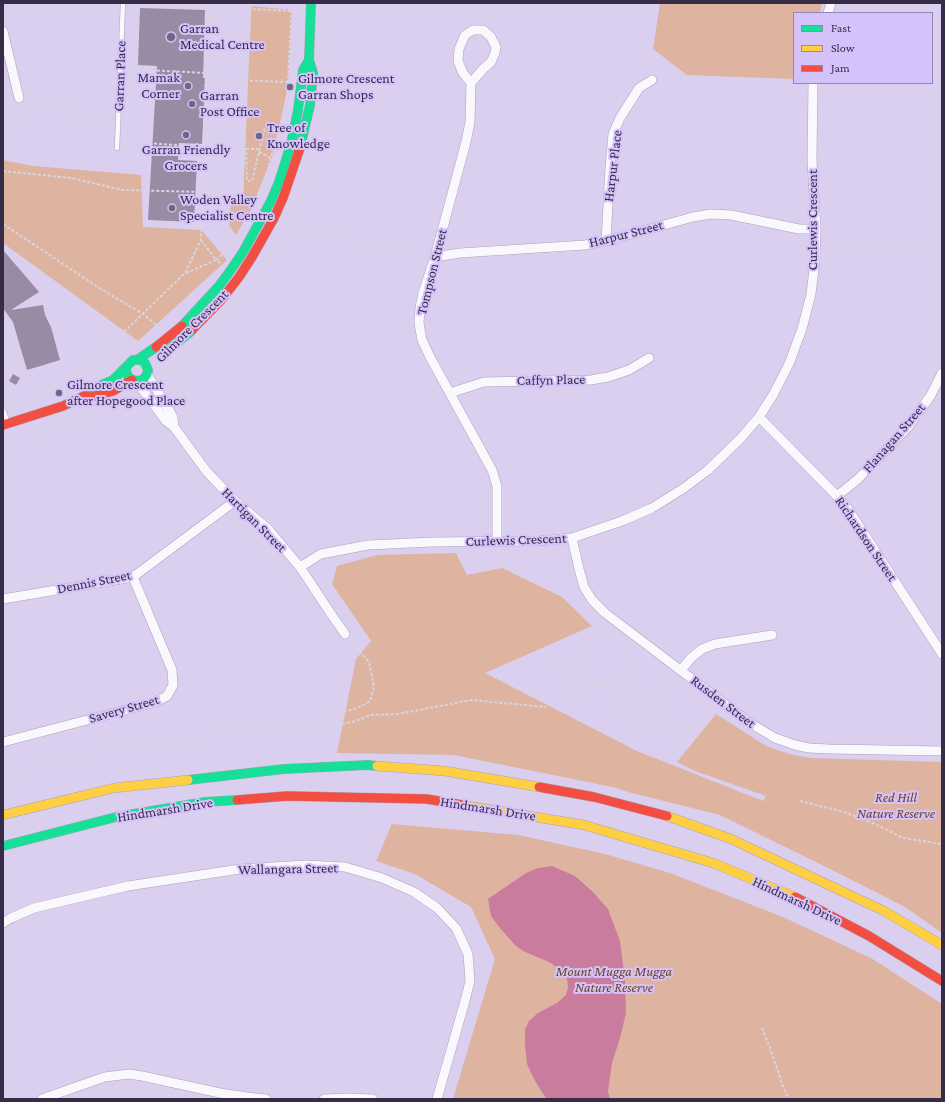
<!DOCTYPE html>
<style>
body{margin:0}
#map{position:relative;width:945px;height:1102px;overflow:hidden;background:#dacfee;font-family:"Crimson Pro",serif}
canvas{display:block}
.frame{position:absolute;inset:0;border:4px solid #372c48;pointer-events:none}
.legend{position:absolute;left:793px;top:12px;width:140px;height:72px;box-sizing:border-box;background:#d6c2fb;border:1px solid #9686b3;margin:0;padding:5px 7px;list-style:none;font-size:12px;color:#372c48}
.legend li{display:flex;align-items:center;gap:8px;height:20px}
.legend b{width:20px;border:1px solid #9686b3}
</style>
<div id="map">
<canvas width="945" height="1102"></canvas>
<div class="frame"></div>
<ul class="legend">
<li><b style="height:5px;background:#16e098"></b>Fast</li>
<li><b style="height:5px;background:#ffcf43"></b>Slow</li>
<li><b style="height:5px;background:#f24e42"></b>Jam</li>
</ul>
</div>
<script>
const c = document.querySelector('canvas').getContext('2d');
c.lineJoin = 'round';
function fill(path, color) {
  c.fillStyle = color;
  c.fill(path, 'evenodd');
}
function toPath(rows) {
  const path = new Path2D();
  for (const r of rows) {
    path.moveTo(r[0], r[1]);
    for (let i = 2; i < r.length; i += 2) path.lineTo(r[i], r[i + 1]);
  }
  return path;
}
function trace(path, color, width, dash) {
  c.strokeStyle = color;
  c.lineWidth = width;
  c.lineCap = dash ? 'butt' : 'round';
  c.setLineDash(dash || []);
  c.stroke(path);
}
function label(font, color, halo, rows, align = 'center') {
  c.font = font + ' "Crimson Pro",serif';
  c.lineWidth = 4;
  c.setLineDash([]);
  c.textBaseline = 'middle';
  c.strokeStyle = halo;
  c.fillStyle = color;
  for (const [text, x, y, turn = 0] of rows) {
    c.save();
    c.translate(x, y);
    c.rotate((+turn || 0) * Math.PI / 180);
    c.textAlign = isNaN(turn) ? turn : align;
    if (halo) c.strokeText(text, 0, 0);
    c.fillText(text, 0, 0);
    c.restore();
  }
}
fill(toPath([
 [660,3,822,3,820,13,794,13,794,79,687,75,653,49],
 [251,6,292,10,288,86,273,155,251,209,236,235,229,225,231,200,243,206],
 [3,160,33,166,141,175,143,227,201,230,227,260,138,341,3,243],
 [456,553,467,575,502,568,562,597,592,626,485,673,637,751,763,801,766,796,695,771,677,762,716,714,766,746,789,754,810,758,942,762,942,933,905,907,832,870,720,815,628,792,617,788,454,755,337,753,356,659,371,641,332,584,337,566,377,555],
 [392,824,518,835,605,854,670,873,783,917,871,958,942,1004,942,1099,453,1099,495,959,471,907,415,874,376,861]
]), '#deb4a1');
fill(toPath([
 [552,866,575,876,593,892,608,909,620,941,625,981,626,1013,620,1038,612,1063,608,1091,610,1099,547,1099,543,1094,534,1079,527,1064,525,1044,525,1029,529,1021,538,1013,557,1003,566,995,568,987,567,979,564,972,549,962,523,951,515,945,500,928,491,916,488,899,526,873,538,868]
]), '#c97c9e');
fill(toPath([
 [140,8,205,10,203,78,205,78,202,144,179,143,178,160,197,161,194,222,148,220,157,66,138,65],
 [3,250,39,292,11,310,43,305,45,315,51,327,60,360,27,370,13,322,3,308],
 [13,374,20,378,16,385,9,381]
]), '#998ba3');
const lane = toPath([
 [117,148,123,3],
 [3,410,8,422]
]);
const street = toPath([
 [828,13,831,3],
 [3,31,19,98],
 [471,83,483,69,491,62,495,53,496,47,491,37,483,30,473,30,465,35,459,49,458,61,463,73,471,83,470,122,466,142,435,257,423,293,420,308,419,323,422,340,430,357,492,470,497,486,497,541],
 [606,241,610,168,613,134,620,118,639,88,652,80],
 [435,257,460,253,585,245,606,241,693,217,711,214,731,215,799,229,816,229],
 [147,374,173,417,174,427],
 [136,381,166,421,174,427,207,472,235,501,268,529,288,553,300,567,331,614,345,634],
 [450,393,484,382,591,380,608,377,629,370,649,358],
 [759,417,837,496,848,509,942,654],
 [837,496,858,479,908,427,931,395,942,373],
 [572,538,579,569,584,587,592,600,605,613,750,723,775,738,795,745,809,748,829,749,942,751],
 [300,567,321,554,368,545,433,542,538,541,572,538,622,521,652,508,684,488,708,470,740,439,759,417,773,395,789,364,802,329,811,294,815,261,816,229,812,160,813,83],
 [3,599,133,577,235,501],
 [681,670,691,658,702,649,715,644,772,635],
 [3,742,156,702,167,696,173,685,172,670,133,577],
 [3,923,11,918,34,908,128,886,240,869,305,865,345,867,382,878,414,892,437,908,456,928,468,954,470,981,465,1001,437,1099],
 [42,1099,96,1080,105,1077,129,1074,142,1076,220,1093,247,1097,266,1099],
 [324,1099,348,1098,373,1099]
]);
const fast = toPath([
 [300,148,310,105,313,73,309,60,311,3],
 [182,326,219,286,230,271,243,252,271,201,279,182,291,144,298,110,303,70,309,60],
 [137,360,156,347],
 [90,390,113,380,133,360,141,360,145,363,148,370,147,374,143,380,136,381,129,378,126,372,126,368],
 [188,780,284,769,368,765,377,766],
 [3,846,116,817,205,802,237,800]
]);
const slow = toPath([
 [377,766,445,771,539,787],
 [462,805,584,825,713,863,795,897],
 [3,815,114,788,188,780],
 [667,816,731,839,884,911,942,945]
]);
const jam = toPath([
 [189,333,222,299,239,277,252,257,274,218,283,198,300,148],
 [3,425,63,406,84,396,92,397,113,391,132,380],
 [539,787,594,797,667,816],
 [237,800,287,796,427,799,462,805],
 [795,897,869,936,942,981]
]);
trace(lane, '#aba1bb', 5.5);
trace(street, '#aba1bb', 10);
trace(fast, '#aba1bb', 10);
trace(slow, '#aba1bb', 10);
trace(jam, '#aba1bb', 10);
trace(toPath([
 [3,3,4,13,6,22],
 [138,3,291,11],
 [127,69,205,73],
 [205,79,288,82],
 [133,82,136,3],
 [32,97,93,120,111,121],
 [3,98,7,88],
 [287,98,292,3],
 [3,107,11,102],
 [3,110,16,115,19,110,25,108,29,109,32,97,28,92],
 [144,143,246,149,247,181,252,181,265,127],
 [246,149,259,149],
 [259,152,271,158],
 [3,171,71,178,123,190,203,192,224,195,233,197,241,202,254,209],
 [241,202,251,3],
 [255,203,263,185,286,107],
 [202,219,207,219,217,18,207,17],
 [284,222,289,224,425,258],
 [3,224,96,286,143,314,162,330],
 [201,240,216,260,226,251,238,235],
 [823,256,942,248],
 [186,273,216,260,222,264],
 [3,313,5,316,12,337,20,363,16,368],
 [3,333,12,337],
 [185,349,197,359],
 [186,363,187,421,204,451],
 [168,365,165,370,170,382,186,401],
 [165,370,197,359,233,308,252,287,289,224,304,190,326,94,332,3],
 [3,389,10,406],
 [8,407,50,391,99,356,185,273,201,240,208,3],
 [157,427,192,473,218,503],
 [27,431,41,427,43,433,67,424,129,398,139,402,140,404],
 [231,516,271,552,315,609],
 [297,550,313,548],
 [606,626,590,632,559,692,562,697,631,669,636,669,639,674,618,703,644,714,637,727,638,730,662,722,676,730,689,724,693,725,690,734,685,733,681,739],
 [541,660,623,696],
 [644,714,667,681,671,684,657,706,651,704],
 [306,726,364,705,370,701,372,695,374,687,369,662,350,640],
 [3,775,36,766,60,758,109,748,138,748,259,726,327,727,352,722,371,715,398,714,471,700,546,707],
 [800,801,844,812,875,824,903,838,942,844],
 [762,1028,770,1048,784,1089,789,1099],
 [81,1099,111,1087,133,1088,154,1091,188,1099]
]), '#d9d5e0', 2, [3, 2]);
trace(lane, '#f9f8fc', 4.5);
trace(street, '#f9f8fc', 9);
trace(fast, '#16e098', 9);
trace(slow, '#ffcf43', 9);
trace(jam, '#f24e42', 9);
const fastBridge = toPath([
 [163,354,189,333]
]);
const jamBridge = toPath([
 [156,347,182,326]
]);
trace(fastBridge, '#aba1bb', 10, []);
trace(jamBridge, '#aba1bb', 10, []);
trace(fastBridge, '#16e098', 9);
trace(jamBridge, '#f24e42', 9);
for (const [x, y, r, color] of [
 [171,37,5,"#706582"],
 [188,86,4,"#706582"],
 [290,87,4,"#706582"],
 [192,104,4,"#706582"],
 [186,135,4,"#706582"],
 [259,136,4,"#706582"],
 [172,208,4,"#706582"],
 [59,393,4,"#706582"]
]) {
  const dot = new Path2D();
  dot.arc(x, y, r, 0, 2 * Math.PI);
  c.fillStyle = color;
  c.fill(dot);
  trace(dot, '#d6c2fb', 1.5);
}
label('14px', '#372c48', '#d6c2fb', [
 ["Garran",180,29],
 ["Medical Centre",180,45],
 ["Mamak",180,78,"right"],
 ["Corner",180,94,"right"],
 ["Gilmore Crescent",298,79],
 ["Garran Shops",298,95],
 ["Garran",200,96],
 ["Post Office",200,112],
 ["Tree of",267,128],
 ["Knowledge",267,144],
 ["Garran Friendly",186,150,"center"],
 ["Grocers",186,166,"center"],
 ["Woden Valley",180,200],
 ["Specialist Centre",180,216],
 ["Gilmore Crescent",67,385],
 ["after Hopegood Place",67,401]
], 'left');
label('14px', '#372c48', '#d6c2fb', [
 ["Garran Place",120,76,-88],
 ["Harpur Place",613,166,-83],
 ["Curlewis Crescent",813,220,-90],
 ["Harpur Street",626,234,-14],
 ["Tompson Street",432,272,-76],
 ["Gilmore Crescent",192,326,-45],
 ["Caffyn Place",551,380,-1],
 ["Flanagan Street",894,438,-49],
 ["Hartigan Street",254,520,45],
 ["Richardson Street",866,539,56],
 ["Curlewis Crescent",516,540,-2],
 ["Dennis Street",94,582,-11],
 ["Rusden Street",723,702,37],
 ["Savery Street",124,709,-16],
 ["Hindmarsh Drive",488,809,9],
 ["Hindmarsh Drive",165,810,-9],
 ["Wallangara Street",288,869,-1],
 ["Hindmarsh Drive",797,901,25]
]);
label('italic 14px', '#694525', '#d6c2fb', [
 ["Red Hill",896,798],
 ["Nature Reserve",896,814],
 ["Mount Mugga Mugga",614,972],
 ["Nature Reserve",614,988]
]);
</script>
